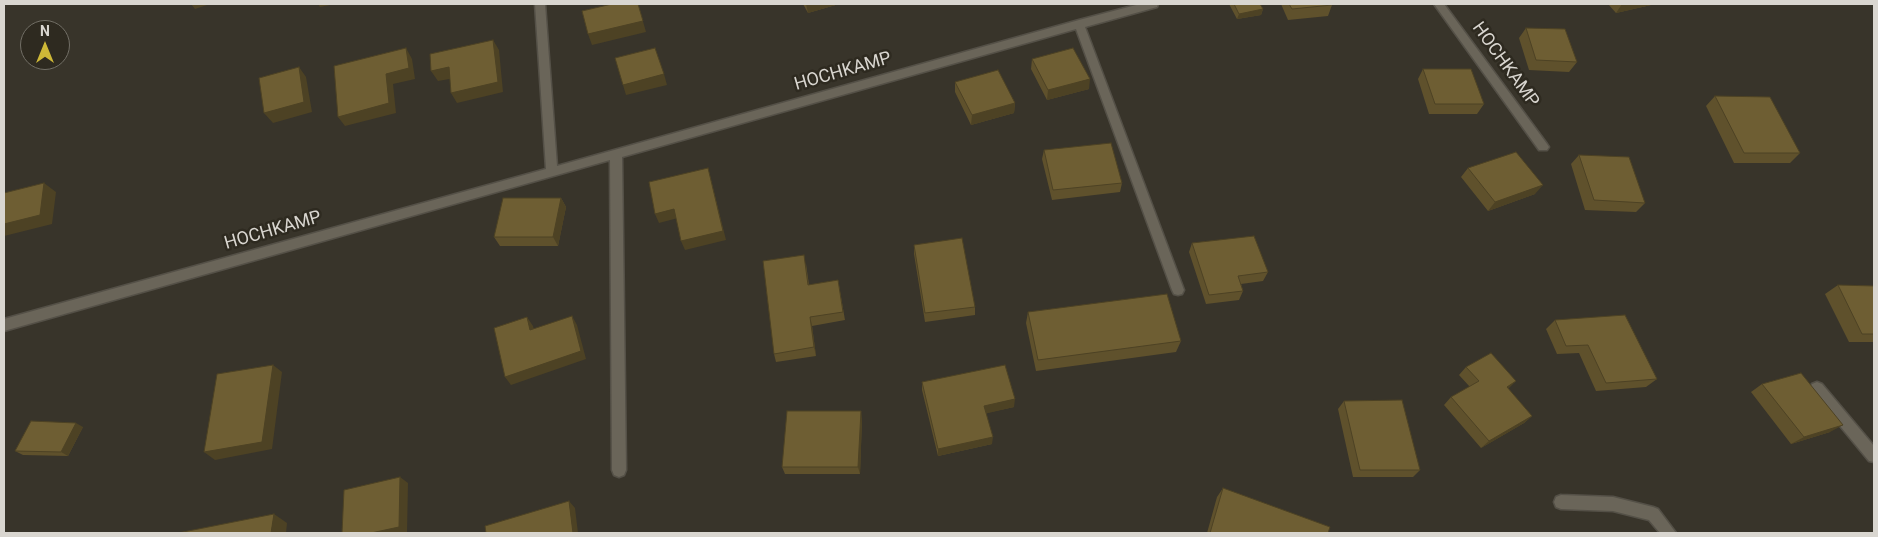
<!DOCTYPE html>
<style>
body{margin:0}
#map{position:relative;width:1878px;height:537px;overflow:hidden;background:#38342a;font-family:Roboto,sans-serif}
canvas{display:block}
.frame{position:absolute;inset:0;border:5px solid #d9d6d0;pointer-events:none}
.north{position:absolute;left:20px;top:20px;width:50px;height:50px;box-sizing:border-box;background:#2e2a20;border:1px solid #726f66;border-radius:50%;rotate:0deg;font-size:14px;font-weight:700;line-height:20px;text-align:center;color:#d9d6d0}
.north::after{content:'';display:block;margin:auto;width:18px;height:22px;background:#ceb837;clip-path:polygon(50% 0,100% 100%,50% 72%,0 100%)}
</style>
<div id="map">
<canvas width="1878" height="537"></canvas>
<div class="frame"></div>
<div class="north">N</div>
</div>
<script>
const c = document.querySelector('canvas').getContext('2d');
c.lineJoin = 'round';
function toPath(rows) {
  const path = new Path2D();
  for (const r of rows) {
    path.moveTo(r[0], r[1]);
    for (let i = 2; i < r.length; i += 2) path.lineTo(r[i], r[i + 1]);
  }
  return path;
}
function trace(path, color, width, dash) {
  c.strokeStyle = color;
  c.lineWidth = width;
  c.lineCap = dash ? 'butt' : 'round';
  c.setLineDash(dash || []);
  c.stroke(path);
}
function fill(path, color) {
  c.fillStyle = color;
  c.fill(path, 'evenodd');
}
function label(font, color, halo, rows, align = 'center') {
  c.font = font + ' Roboto,sans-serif';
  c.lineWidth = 5;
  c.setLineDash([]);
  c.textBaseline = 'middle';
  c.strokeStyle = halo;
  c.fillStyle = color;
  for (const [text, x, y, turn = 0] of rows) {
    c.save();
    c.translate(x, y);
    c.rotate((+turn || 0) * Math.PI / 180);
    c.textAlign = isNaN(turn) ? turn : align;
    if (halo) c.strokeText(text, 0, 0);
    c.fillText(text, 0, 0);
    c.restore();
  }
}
const lane = toPath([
 [1817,382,1822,384,1874,446,1874,462,1869,461,1812,392,1810,388,1812,384,1817,382]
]);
const street = toPath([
 [535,4,545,4,557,166,1079,20,1140,4,1158,4,1157,7,1085,27,1184,290,1182,294,1178,295,1174,294,1172,290,1076,29,622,157,626,470,624,475,619,477,614,475,612,470,610,160,4,331,4,319,546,169,535,4],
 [1434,4,1444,4,1547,144,1549,147,1547,150,1539,150,1434,4],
 [1561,495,1613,497,1653,507,1658,509,1676,533,1660,533,1649,520,1613,511,1561,509,1556,507,1554,502,1556,497,1561,495]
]);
trace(lane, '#545047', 3);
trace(street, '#545047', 3);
fill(lane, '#6a6559');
fill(street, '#6a6559');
fill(toPath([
 [803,4,839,4,808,13],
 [1229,4,1260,4,1263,9,1261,15,1237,19],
 [1281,4,1331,4,1332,5,1328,16,1288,20],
 [1608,4,1652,4,1651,5,1616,13],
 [1526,28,1577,62,1569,72,1529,70,1519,38],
 [1032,59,1089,89,1047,100,1031,69],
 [1423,69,1484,104,1477,114,1429,114,1418,79],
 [955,82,1015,103,1014,113,971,125,955,92],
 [1715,96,1800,153,1790,163,1734,163,1706,106],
 [1044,150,1122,183,1120,192,1052,200,1042,159],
 [1579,155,1645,203,1636,212,1585,210,1571,164],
 [1468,168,1535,194,1488,211,1461,177],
 [561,198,566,207,558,246,500,246,494,237],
 [1192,243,1268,272,1263,281,1241,284,1243,291,1239,300,1206,304,1189,252],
 [914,245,975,307,975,315,925,322,914,254],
 [806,264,809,285,838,280,845,320,812,326,816,356,776,362,774,354],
 [1838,285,1874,286,1874,342,1849,342,1825,294],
 [1028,312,1181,341,1176,352,1036,371,1026,323],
 [1555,320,1657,379,1646,387,1596,391,1579,353,1557,354,1546,329],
 [1466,367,1508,389,1532,416,1524,423,1481,448,1444,405,1451,397,1470,387,1459,375],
 [922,382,1014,407,986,413,992,444,938,456,922,390],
 [1762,384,1830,432,1791,444,1751,392],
 [1344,401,1420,470,1413,477,1353,477,1338,409],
 [862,419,860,474,785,474,782,467],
 [83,427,68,456,23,455,15,451],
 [1223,488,1328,533,1207,533,1217,497]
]), '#5f512c');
fill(toPath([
 [191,4,210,4,195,9],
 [318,4,335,4,320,7],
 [638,4,646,32,592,45,588,34],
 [806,4,839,4,808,13],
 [1622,4,1652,4,1651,5,1616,13],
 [1263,9,1261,15,1237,19,1239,14],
 [493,40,499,50,503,92,457,103,451,93],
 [406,48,412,59,415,79,393,84,396,113,345,126,338,117,386,74],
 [299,67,306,77,312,112,273,123,264,113],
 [449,67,455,78,438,81,431,71],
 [664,74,667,85,626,95,623,85],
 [1090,79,1089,89,1047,100,1048,90],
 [1015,103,1014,113,971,125,972,115],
 [708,168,726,240,685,250,681,241],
 [44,183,56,192,52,224,4,236,4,224],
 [1543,185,1535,194,1488,211,1495,202],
 [561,198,566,207,558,246,553,237],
 [674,209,678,218,659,223,655,214],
 [572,316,577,325,586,359,511,385,505,377],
 [527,317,533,326,536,338,530,330],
 [810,317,812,326,816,356,814,347],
 [273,365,282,372,272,449,215,460,204,452],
 [1516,381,1508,389,1507,387],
 [1015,399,1014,407,984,414,984,406],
 [861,411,862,419,860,474,858,467],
 [1532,416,1524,423,1481,448,1489,441],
 [76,423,83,427,68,456,61,452],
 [1843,425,1830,432,1791,444,1804,437],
 [993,437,992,444,938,456,938,449],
 [400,477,408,483,407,533,371,533],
 [569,501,575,508,578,533,573,533],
 [274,514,287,523,286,533,271,533]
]), '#4d4224');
const building = toPath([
 [612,4,638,4,643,21,588,34,582,11,612,4],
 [1234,4,1260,4,1263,9,1239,14,1234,4],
 [1289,4,1331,4,1332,5,1292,9,1289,4],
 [1526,28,1565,29,1577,62,1536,60,1526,28],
 [493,40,498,82,451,93,449,67,431,71,430,54,493,40],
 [406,48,409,68,386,74,389,103,338,117,334,66,406,48],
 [655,48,664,74,623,85,615,58,655,48],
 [1073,48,1090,79,1048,90,1032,59,1073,48],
 [299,67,304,102,264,113,259,78,299,67],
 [1423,69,1471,69,1484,104,1435,104,1423,69],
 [998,70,1015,103,972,115,955,82,998,70],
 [1715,96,1770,97,1800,153,1744,153,1715,96],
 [1111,143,1122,183,1053,190,1044,150,1111,143],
 [1516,152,1543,185,1495,202,1468,168,1516,152],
 [1579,155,1629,157,1645,203,1594,200,1579,155],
 [708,168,723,231,681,241,674,209,655,214,649,182,708,168],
 [44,183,40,215,4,224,4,193,44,183],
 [503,198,561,198,553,237,494,237,503,198],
 [1254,236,1268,272,1238,276,1243,291,1209,295,1192,243,1254,236],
 [962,238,975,307,925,313,914,245,962,238],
 [804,255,808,285,838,280,843,312,810,317,814,347,774,354,763,261,804,255],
 [1838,285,1874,286,1874,334,1862,334,1838,285],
 [1167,294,1181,341,1038,360,1028,312,1167,294],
 [1625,315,1657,379,1606,383,1588,345,1566,346,1555,320,1625,315],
 [572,316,581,351,505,377,494,328,527,317,530,330,572,316],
 [1491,353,1516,381,1507,387,1532,416,1489,441,1451,397,1479,381,1466,367,1491,353],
 [273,365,262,442,204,452,217,374,273,365],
 [1005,365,1015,399,984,406,993,437,938,449,922,382,1005,365],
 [1801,373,1843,425,1804,437,1762,384,1801,373],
 [1402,400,1420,470,1360,470,1344,401,1402,400],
 [787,411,861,411,858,467,782,467,787,411],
 [31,421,76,423,61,452,15,451,31,421],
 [400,477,399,527,371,533,342,533,344,490,400,477],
 [1223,488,1330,527,1328,533,1210,533,1223,488],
 [569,501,573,533,486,533,485,526,569,501],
 [274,514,271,533,178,533,274,514]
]);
fill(building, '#6e5e33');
trace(building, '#4d4224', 1);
label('18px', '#d9d6d0', '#2e2a20', [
 ["HOCHKAMP",1505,65,54],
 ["HOCHKAMP",843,72,-16],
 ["HOCHKAMP",273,231,-16]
]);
</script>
